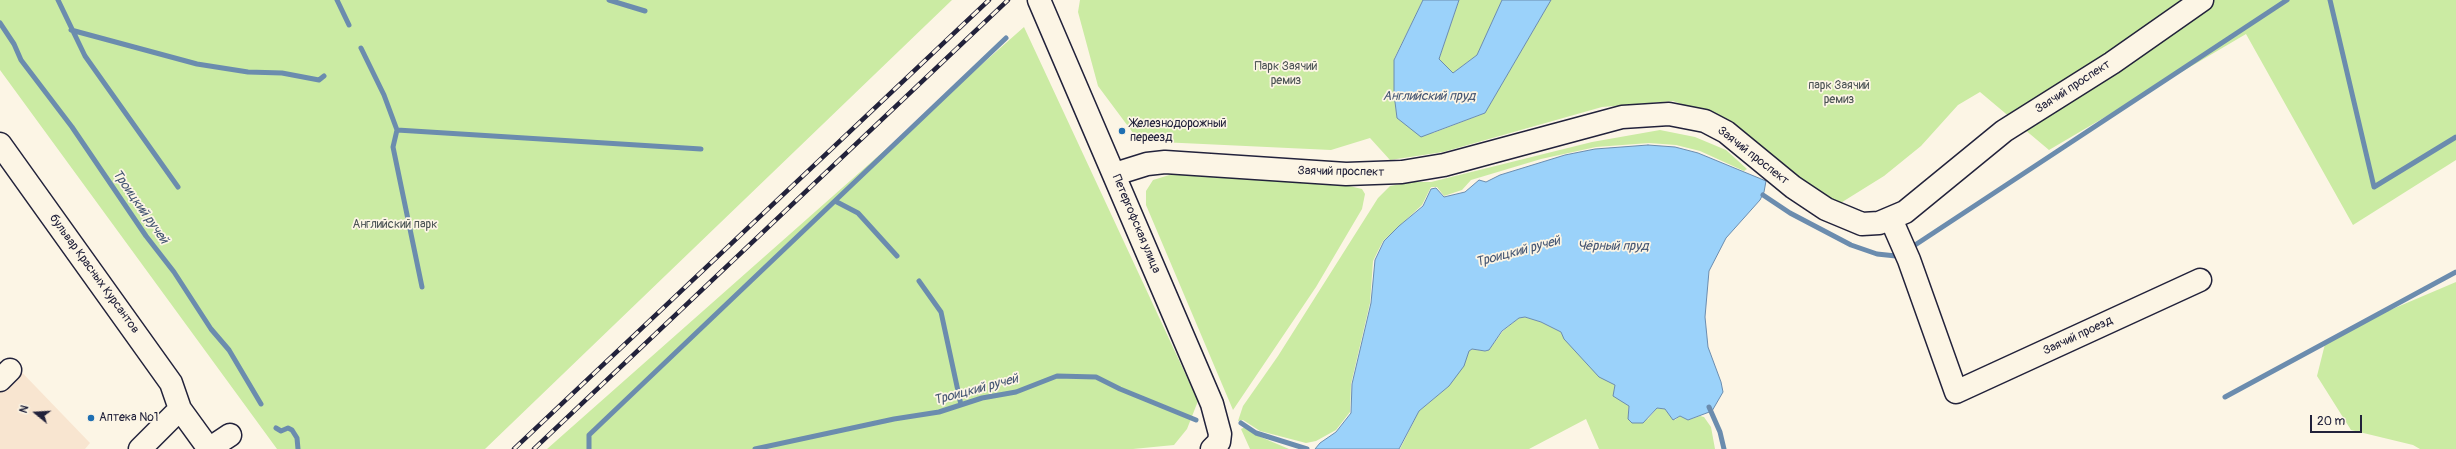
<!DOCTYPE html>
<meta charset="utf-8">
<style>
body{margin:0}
#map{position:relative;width:2456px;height:449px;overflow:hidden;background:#fcf5e5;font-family:Pangolin,sans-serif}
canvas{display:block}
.north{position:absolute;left:16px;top:393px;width:40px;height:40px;-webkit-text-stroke:3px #fcf5e5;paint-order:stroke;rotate:288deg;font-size:11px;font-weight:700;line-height:16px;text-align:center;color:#22223b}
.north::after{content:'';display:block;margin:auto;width:14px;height:18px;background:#22223b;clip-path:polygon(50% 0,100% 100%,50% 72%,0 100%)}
.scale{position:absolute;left:2310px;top:415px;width:52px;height:18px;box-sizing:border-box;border:2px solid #22223b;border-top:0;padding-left:5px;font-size:12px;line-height:14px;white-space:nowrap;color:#22223b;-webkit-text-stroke:3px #fcf5e5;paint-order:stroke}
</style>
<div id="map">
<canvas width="2456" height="449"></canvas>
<div class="north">N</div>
<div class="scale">20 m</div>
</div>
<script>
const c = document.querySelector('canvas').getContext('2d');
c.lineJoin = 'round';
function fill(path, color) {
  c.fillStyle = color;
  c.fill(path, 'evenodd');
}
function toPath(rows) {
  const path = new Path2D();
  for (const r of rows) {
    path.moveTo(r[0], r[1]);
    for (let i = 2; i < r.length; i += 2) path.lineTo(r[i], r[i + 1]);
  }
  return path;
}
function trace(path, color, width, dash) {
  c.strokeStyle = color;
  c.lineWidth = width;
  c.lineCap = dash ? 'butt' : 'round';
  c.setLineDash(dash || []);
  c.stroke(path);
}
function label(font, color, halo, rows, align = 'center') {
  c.font = font + ' Pangolin,sans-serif';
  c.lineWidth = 3.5;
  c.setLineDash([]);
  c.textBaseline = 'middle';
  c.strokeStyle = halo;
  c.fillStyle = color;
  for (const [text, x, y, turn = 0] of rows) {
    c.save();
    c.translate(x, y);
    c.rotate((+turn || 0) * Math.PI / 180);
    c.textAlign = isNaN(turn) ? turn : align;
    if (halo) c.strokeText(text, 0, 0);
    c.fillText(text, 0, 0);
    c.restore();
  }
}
fill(toPath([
 [11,361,90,443,85,449,0,449,0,371]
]), '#f8e5d0');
fill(toPath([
 [0,0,952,0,485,449,277,449,0,70],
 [1080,0,1423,0,1394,59,1394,94,1397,118,1433,133,1485,113,1551,0,2456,0,2456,160,2353,225,2246,34,2049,150,1980,92,1958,105,1921,146,1884,176,1839,204,1816,195,1715,116,1673,101,1602,107,1443,152,1390,160,1370,138,1331,150,1139,141,1098,86,1078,12],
 [1459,0,1502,0,1477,55,1453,73,1439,59],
 [1024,27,1198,401,1187,429,1174,445,1133,449,547,449],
 [1660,130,1695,137,1726,150,1747,169,1744,171,1700,151,1676,145,1649,143,1596,147,1541,159,1471,180,1462,190,1444,196,1437,187,1431,187,1422,205,1383,241,1373,261,1370,303,1351,384,1350,412,1336,430,1316,441,1306,443,1260,431,1243,420,1238,421,1243,406,1278,356,1378,198,1390,186,1412,182,1431,182,1592,142],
 [1176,173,1345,185,1362,189,1365,194,1362,209,1316,287,1233,410,1146,205,1146,191,1153,180],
 [2456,282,2456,449,2420,449,2413,445,2351,430,2317,376,2325,344,2376,316],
 [1525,317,1541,322,1561,332,1588,365,1615,385,1614,392,1629,406,1628,413,1632,423,1648,419,1657,408,1665,409,1675,420,1680,416,1688,420,1700,416,1704,417,1711,427,1715,449,1599,449,1586,419,1529,449,1400,449,1419,411,1449,386,1469,351,1472,349,1485,351,1489,350,1503,331,1519,318],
 [1245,427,1256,435,1289,449,1250,449,1241,429]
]), '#cbeba3');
const water = toPath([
 [1423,0,1459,0,1439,59,1453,73,1477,55,1502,0,1551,0,1485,113,1421,137,1397,118,1394,94,1394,60,1423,0],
 [1648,145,1675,147,1698,153,1766,181,1764,192,1760,200,1726,238,1709,271,1705,317,1708,347,1721,382,1723,392,1712,411,1688,420,1680,416,1673,420,1665,409,1657,408,1643,423,1632,423,1628,419,1629,406,1613,396,1615,385,1599,377,1564,339,1561,332,1541,322,1525,317,1519,318,1502,331,1489,350,1485,351,1472,349,1469,351,1464,366,1449,386,1419,411,1399,449,1315,449,1320,443,1336,432,1351,413,1352,384,1371,303,1375,260,1384,241,1399,226,1423,206,1431,189,1436,188,1444,197,1465,192,1479,180,1486,182,1500,175,1565,155,1595,149,1648,145]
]);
fill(water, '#9bd2fa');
trace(water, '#6b8cae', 1);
trace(toPath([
 [58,0,85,56,178,187],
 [337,0,349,25],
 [609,0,645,11],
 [2330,0,2374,187,2456,137],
 [0,23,14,44,21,60,72,127,146,236,174,272,211,329,229,350,261,404],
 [71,30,197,64,248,72,282,73,319,80,324,76],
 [361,48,384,95,397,130,393,147,422,287],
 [397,130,701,149],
 [1763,195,1790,213,1851,245,1877,254,1896,256,1900,254],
 [835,201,858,213,897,256],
 [1909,249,2287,0],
 [919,281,941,312,961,405],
 [2225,397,2456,272],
 [1709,407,1720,432,1724,449],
 [1241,423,1256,433,1307,449],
 [276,428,281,431,288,428,292,430,297,438,298,449],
 [589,449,589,435,1006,38],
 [755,449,894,419,939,412,982,398,1016,392,1057,376,1096,377,1120,389,1196,420]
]), '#6b8cae', 5);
const minor = toPath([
 [0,144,171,383,180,409,209,449],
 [1115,174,1147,164,1165,162,1346,174,1402,172,1444,165,1622,117,1669,114,1705,121,1726,132,1793,187,1826,209,1862,224,1879,223,1905,212,2004,131,2112,63,2202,0],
 [1891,219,1909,260,1956,392,2200,280],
 [0,380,10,370],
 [140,449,180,409],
 [209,449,230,435]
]);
const major = toPath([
 [1039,0,1212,404,1220,434,1219,442,1212,449]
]);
trace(minor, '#22223b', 25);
trace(major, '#22223b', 25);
trace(minor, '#fcf5e5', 22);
trace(major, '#fcf5e5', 22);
const rail = toPath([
 [514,449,989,0],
 [534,449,1008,0]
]);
trace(rail, '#22223b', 4.5);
trace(rail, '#fcf5e5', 3, [9]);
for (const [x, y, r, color] of [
 [1122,131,4,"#1f6fb2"],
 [91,418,4,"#1f6fb2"]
]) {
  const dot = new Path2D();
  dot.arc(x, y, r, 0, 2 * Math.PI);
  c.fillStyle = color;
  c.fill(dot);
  trace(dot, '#fcf5e5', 1.5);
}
label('12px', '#4c5455', '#fcf5e5', [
 ["Парк Заячий",1286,67],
 ["ремиз",1286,81],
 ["парк Заячий",1839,86],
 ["ремиз",1839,100],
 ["Английский парк",395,225]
]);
label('12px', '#22223b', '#fcf5e5', [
 ["Заячий проспект",2073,87,-33],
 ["Заячий проспект",1753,156,38],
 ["Заячий проспект",1341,172,1],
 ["Петергофская улица",1136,224,67],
 ["бульвар Красных Курсантов",94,274,54],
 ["Заячий проезд",2078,336,-25]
]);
label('12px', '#22223b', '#fcf5e5', [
 ["Железнодорожный",1130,124],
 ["переезд",1130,138],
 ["Аптека №1",99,418]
], 'left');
label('italic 13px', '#465774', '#fcf5e5', [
 ["Английский пруд",1429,97],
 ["Троицкий ручей",140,207,55],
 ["Чёрный пруд",1613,247],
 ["Троицкий ручей",1518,252,-15],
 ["Троицкий ручей",976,390,-15]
]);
</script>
